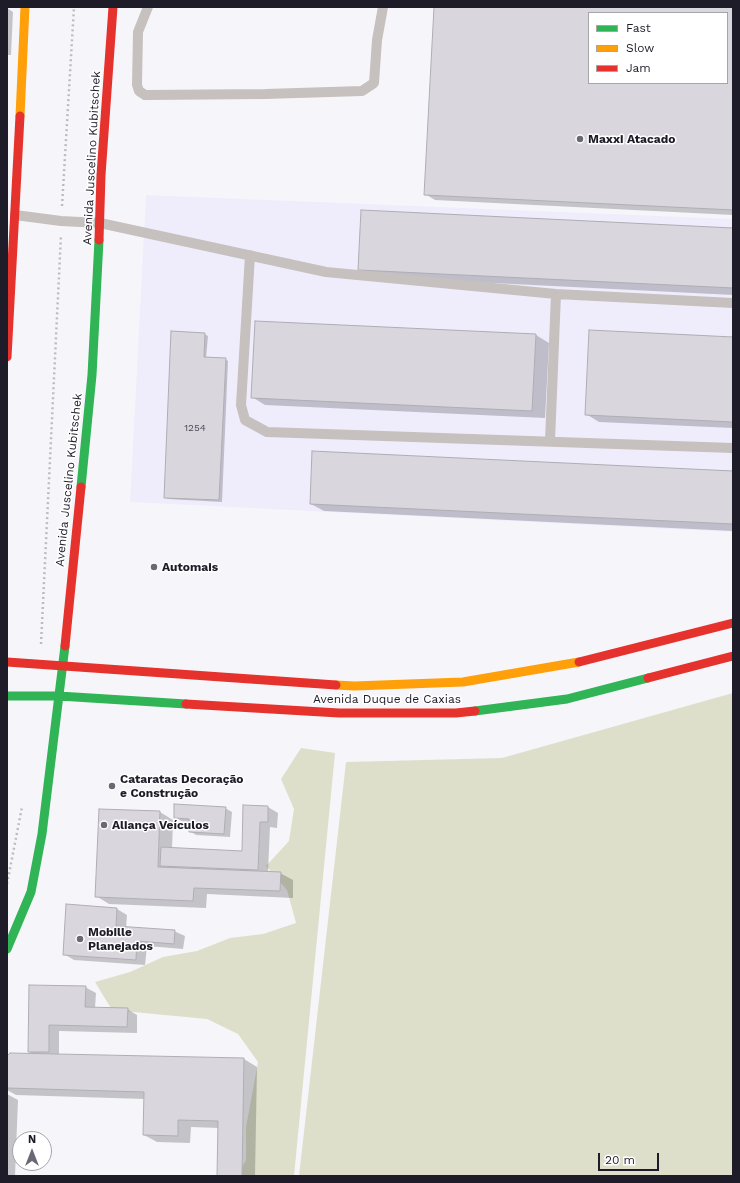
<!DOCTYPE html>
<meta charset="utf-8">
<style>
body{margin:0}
#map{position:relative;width:740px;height:1183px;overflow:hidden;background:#f6f6fa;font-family:"Work Sans",sans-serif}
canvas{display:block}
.frame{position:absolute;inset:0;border:8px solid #1e1c28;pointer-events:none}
.legend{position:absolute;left:588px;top:12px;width:140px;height:72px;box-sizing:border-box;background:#fff;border:1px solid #a5a4a9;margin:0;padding:5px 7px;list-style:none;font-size:12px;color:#1e1c28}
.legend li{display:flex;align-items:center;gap:8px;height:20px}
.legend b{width:20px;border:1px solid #a5a4a9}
.north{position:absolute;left:12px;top:1131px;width:40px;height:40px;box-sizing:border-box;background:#fff;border:1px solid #a5a4a9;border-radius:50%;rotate:0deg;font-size:11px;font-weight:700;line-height:16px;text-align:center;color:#1e1c28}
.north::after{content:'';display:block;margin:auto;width:14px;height:18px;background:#6a6872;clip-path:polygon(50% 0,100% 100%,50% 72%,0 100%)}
.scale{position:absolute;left:598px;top:1153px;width:61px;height:18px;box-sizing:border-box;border:2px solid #1e1c28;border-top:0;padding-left:5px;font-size:12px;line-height:14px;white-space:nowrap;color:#1e1c28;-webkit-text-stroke:3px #fff;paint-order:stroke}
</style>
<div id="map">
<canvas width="740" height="1183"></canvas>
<div class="frame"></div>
<ul class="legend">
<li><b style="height:5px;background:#30b455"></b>Fast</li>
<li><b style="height:5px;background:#ff9f0a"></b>Slow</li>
<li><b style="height:5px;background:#e5322d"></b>Jam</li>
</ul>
<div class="north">N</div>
<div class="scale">20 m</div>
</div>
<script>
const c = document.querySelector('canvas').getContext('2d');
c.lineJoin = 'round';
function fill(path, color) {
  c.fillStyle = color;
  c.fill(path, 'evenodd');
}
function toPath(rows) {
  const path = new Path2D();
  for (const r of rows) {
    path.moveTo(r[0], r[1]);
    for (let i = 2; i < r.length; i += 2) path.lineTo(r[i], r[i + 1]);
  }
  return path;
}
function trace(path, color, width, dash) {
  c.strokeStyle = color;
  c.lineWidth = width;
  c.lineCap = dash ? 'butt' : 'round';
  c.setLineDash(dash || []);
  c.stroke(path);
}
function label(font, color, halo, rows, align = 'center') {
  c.font = font + ' "Work Sans",sans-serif';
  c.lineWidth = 3;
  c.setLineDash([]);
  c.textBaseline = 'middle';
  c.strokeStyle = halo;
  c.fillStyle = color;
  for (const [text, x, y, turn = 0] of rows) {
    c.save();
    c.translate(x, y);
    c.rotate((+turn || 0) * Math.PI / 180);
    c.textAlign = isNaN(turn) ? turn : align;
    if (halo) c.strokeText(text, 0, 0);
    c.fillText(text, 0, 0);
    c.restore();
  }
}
fill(toPath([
 [146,195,733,219,733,532,130,502]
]), '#efedfc');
fill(toPath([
 [733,693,733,1176,299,1176,346,762,502,758],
 [301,748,335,753,294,1176,237,1176,246,1160,246,1127,258,1062,238,1034,207,1019,112,1010,95,982,130,972,163,957,197,951,230,938,263,934,296,923,287,890,266,866,289,841,294,809,281,779]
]), '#dddfcb');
fill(toPath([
 [435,7,733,7,733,215,435,200,425,194],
 [589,13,727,13,727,83,589,83],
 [7,8,13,12,11,55,7,55],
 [733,229,733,295,372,277,359,270],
 [204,334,208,336,206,358,225,359,228,361,222,502,168,499,165,497],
 [536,335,549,343,545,418,265,405,252,397],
 [733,338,733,428,599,422,586,414],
 [733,472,733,531,324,511,311,504],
 [268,807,278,813,277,828,270,827,268,872,280,873,293,880,293,898,207,894,206,908,109,904,96,896,160,812,173,820,172,849,242,852],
 [225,808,232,812,230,837,196,835,190,831,190,822,181,821,175,817],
 [117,909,127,915,126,928,174,931,185,936,183,949,147,946,145,965,74,960,64,954],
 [30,986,85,987,96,993,95,1008,127,1009,137,1015,137,1033,59,1031,59,1055,244,1059,257,1067,255,1176,218,1176,219,1128,191,1127,190,1143,157,1142,144,1135,144,1099,16,1095,7,1090,7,1057,34,1055,29,1052],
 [7,1094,18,1100,15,1176,7,1176]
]), '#0003');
const building = toPath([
 [434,7,733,7,733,210,424,195,434,7],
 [589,13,727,13,727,83,589,83,589,13],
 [361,210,733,228,733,288,358,270,361,210],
 [255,321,536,334,532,411,251,398,255,321],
 [589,330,733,337,733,422,585,415,589,330],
 [171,331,205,333,204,357,226,358,219,500,164,498,171,331],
 [312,451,733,471,733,524,310,504,312,451],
 [174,804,226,807,224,834,189,832,189,819,174,818,174,804],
 [243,805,268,806,268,822,260,822,258,870,160,866,161,847,242,851,243,805],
 [99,809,160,811,158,867,281,872,280,891,194,888,193,901,95,897,99,809],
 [66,904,117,908,116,926,175,930,174,944,137,941,136,960,63,955,66,904],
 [29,985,86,986,85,1007,128,1008,127,1027,49,1025,49,1052,28,1052,29,985],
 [10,1053,244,1058,242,1176,217,1176,218,1121,178,1120,178,1136,143,1135,144,1092,7,1088,7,1056,10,1053]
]);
fill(building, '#d9d6de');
trace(building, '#b0adb5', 1);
trace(toPath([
 [62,206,74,7],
 [41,644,61,235],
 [7,884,22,807]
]), '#bfbbbb', 2.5, [2, 3]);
trace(toPath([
 [148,7,138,32,137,85,139,91,145,95,265,94,362,91,374,83,377,40,383,7],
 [15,215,61,221,100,223,326,272,556,294,733,303],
 [250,255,241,405,245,420,267,432,733,448],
 [550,441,556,294]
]), '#c6c0be', 10);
trace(toPath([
 [81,487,92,375,99,240],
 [7,696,59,696,186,704],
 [475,711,567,699,648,678],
 [7,949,31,892,42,834,65,646]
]), '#30b455', 9);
trace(toPath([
 [20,116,25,7],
 [336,685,354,686,463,682,579,662]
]), '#ff9f0a', 9);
trace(toPath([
 [99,240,101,175,113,7],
 [7,357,20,116],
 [65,646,81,487],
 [7,662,336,685],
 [579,662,733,623],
 [648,678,733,656],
 [186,704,339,713,456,713,475,711]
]), '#e5322d', 9);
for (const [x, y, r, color] of [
 [580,139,4,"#6a6872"],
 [154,567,4,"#6a6872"],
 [112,786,4,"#6a6872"],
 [104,825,4,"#6a6872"],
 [80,939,4,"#6a6872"]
]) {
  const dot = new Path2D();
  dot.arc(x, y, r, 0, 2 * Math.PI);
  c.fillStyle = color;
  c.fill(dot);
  trace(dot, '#fff', 1.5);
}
label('10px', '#4d4a56', null, [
 ["1254",195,428]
]);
label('bold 12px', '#1e1c28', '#fff', [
 ["Maxxi Atacado",588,139],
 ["Automais",162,567],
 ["Cataratas Decoração",120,779],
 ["e Construção",120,793],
 ["Aliança Veículos",112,825],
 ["Mobille",88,932],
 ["Planejados",88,946]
], 'left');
label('12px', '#1e1c28', '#fff', [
 ["Avenida Juscelino Kubitschek",92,158,-87],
 ["Avenida Juscelino Kubitschek",69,480,-84],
 ["Avenida Duque de Caxias",387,699]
]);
</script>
